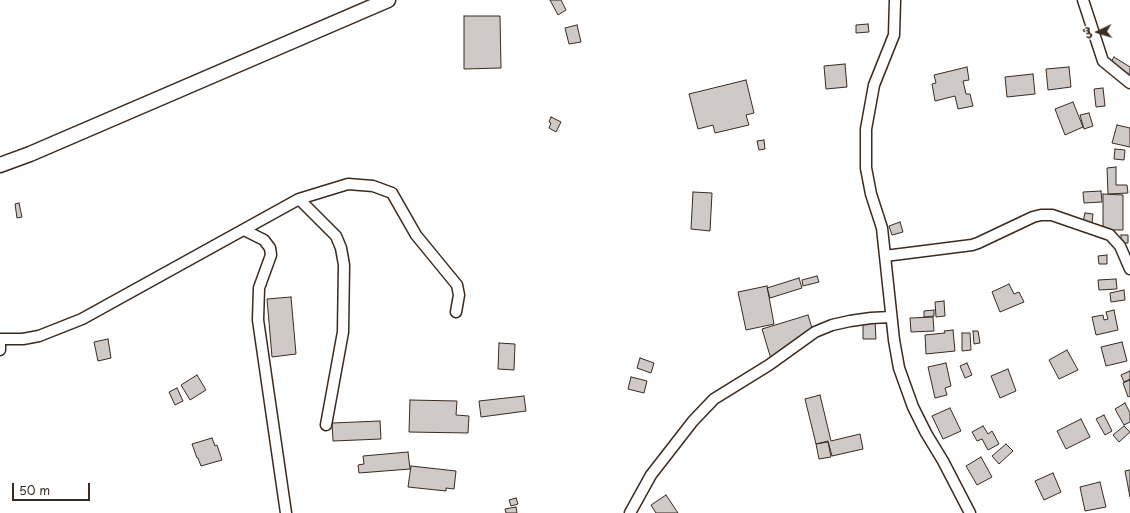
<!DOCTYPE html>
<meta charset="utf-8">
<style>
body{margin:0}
#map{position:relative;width:1130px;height:513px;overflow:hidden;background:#fff;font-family:"Playpen Sans","Playpen Sans Arabic",sans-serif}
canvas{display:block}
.north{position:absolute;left:1078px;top:12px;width:40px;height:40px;-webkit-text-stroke:3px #fff;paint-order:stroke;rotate:266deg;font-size:11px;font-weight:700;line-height:16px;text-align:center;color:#3b2a1e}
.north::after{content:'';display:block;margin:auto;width:14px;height:18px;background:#3b2a1e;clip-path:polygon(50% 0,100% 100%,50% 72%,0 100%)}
.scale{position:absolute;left:12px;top:483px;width:78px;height:18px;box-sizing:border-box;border:2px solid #3b2a1e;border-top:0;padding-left:5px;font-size:12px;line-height:14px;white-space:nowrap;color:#3b2a1e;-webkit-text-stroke:3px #fff;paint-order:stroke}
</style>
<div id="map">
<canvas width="1130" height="513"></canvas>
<div class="north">ش</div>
<div class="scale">50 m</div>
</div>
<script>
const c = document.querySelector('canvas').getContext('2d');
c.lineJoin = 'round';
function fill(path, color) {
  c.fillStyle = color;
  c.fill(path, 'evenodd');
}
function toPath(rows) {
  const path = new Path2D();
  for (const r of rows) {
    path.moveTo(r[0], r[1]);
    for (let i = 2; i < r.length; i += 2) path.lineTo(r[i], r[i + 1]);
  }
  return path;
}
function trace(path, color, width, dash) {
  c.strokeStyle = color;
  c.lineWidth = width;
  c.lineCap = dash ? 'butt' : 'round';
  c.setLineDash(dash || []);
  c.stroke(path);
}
const building = toPath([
 [550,0,561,0,566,10,558,15,550,0],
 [464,16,500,16,501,68,464,69,464,16],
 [868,24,869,32,856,33,856,25,868,24],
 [577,25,581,42,569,44,565,28,577,25],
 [1114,57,1130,67,1130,72,1128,75,1110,64,1114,57],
 [845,64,847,87,826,89,824,66,845,64],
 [967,67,969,80,963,81,966,94,970,94,973,106,958,109,955,96,935,101,932,84,936,83,934,75,967,67],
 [1069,67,1071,87,1048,90,1046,69,1069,67],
 [1033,74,1035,94,1007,97,1005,77,1033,74],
 [746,80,754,113,746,115,749,125,715,133,713,125,698,129,689,94,746,80],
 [1103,88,1105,106,1096,107,1094,89,1103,88],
 [1073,102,1083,127,1065,135,1055,109,1073,102],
 [1089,113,1093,126,1084,129,1080,115,1089,113],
 [551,117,561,122,556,132,549,128,551,123,549,122,551,117],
 [1117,125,1130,128,1130,147,1112,143,1117,125],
 [764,140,765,149,759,150,757,141,764,140],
 [1115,149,1125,150,1124,160,1114,159,1115,149],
 [1116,167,1116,185,1127,185,1128,193,1108,194,1107,168,1116,167],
 [1101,191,1102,202,1084,203,1083,192,1101,191],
 [693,192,712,193,710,231,691,229,693,192],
 [1103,194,1123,195,1123,230,1103,230,1103,194],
 [19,203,22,217,17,218,15,204,19,203],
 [1085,213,1093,214,1092,223,1083,222,1085,213],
 [900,222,903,232,892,235,889,226,900,222],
 [1121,235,1128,235,1128,243,1121,243,1121,235],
 [1107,255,1107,264,1099,264,1098,256,1107,255],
 [817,276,819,282,803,286,802,280,817,276],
 [799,278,802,288,770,298,767,288,799,278],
 [1116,279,1117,289,1099,290,1098,280,1116,279],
 [1009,284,1014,294,1019,292,1024,302,1000,312,992,292,1009,284],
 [767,286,774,324,746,330,738,292,767,286],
 [1124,290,1125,300,1111,302,1110,293,1124,290],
 [291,297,296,354,272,357,267,299,291,297],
 [944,301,945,316,936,317,935,302,944,301],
 [934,310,934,316,924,317,924,311,934,310],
 [1114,310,1118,330,1096,335,1092,317,1103,315,1104,320,1108,319,1106,312,1114,310],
 [808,315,815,338,789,346,771,359,762,329,808,315],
 [933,317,934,331,911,332,910,318,933,317],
 [863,321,875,321,876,339,863,339,863,321],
 [953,330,955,351,926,354,925,335,945,333,944,331,953,330],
 [973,331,978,331,980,343,974,344,973,331],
 [962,333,970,333,971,350,962,351,962,333],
 [108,339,111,358,98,361,94,342,108,339],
 [1122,342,1127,361,1106,366,1101,347,1122,342],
 [499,343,515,344,514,370,498,369,499,343],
 [1067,350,1078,370,1059,379,1049,360,1067,350],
 [640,358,654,363,651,373,637,368,640,358],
 [946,363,951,386,945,388,947,395,935,398,928,367,946,363],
 [967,363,972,375,965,378,960,366,967,363],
 [1008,369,1016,391,1000,398,991,376,1008,369],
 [1130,371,1130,379,1124,382,1121,375,1130,371],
 [197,375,206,390,190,400,181,385,197,375],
 [631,377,647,381,644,393,628,389,631,377],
 [1130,380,1130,396,1128,397,1123,383,1130,380],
 [177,388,183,401,175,405,169,392,177,388],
 [820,395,831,441,860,434,863,449,832,456,828,441,816,444,805,399,820,395],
 [524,396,526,411,481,417,479,401,524,396],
 [410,400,457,401,456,415,469,416,468,433,409,432,410,400],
 [1125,403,1130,413,1130,422,1124,425,1115,409,1125,403],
 [950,408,961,431,943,439,932,416,950,408],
 [1104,415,1112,431,1105,435,1096,419,1104,415],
 [1081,419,1090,437,1066,449,1057,431,1081,419],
 [380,421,381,439,333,441,332,423,380,421],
 [983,426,988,434,992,431,999,444,988,450,982,439,977,441,972,432,983,426],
 [1124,426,1130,432,1119,442,1113,435,1124,426],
 [212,438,215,446,217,445,222,460,201,466,198,458,197,458,192,444,212,438],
 [828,442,831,457,819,459,816,444,828,442],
 [1006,444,1013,451,999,464,992,456,1006,444],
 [408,452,410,469,359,473,358,465,364,464,363,456,408,452],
 [981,457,992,477,977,485,966,466,981,457],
 [411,466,456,471,454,489,446,488,446,491,408,487,411,466],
 [1130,470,1130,497,1125,471,1130,470],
 [1053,473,1061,492,1044,500,1035,481,1053,473],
 [1100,482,1106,507,1085,511,1080,487,1100,482],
 [666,495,678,513,656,513,651,505,666,495],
 [516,498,518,504,511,506,509,500,516,498],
 [516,507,517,513,506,513,505,509,516,507]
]);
fill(building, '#cfcac7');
trace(building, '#3b2a1e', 1);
const street = toPath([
 [895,0,894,35,874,85,866,129,866,168,871,194,882,228,894,340,899,368,913,407,926,433,943,461,970,513],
 [1083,0,1103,61,1130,83],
 [299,199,336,236,341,248,344,265,343,332,326,425],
 [244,230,264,240,270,248,271,255,259,288,258,320,286,513],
 [885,256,972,245,978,243,1033,217,1041,215,1052,215,1110,235,1120,246,1130,269],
 [0,339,0,350],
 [1,339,23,339,39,336,82,319,299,199,348,184,373,186,392,193,416,235,457,285,459,295,456,312],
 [630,513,651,475,693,421,714,399,769,365,815,332,832,325,850,321,871,318,891,317]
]);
const secondary = toPath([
 [0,165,30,154,388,0]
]);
trace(street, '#3b2a1e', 13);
trace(secondary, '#3b2a1e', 17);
trace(street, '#fff', 10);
trace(secondary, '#fff', 14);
</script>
